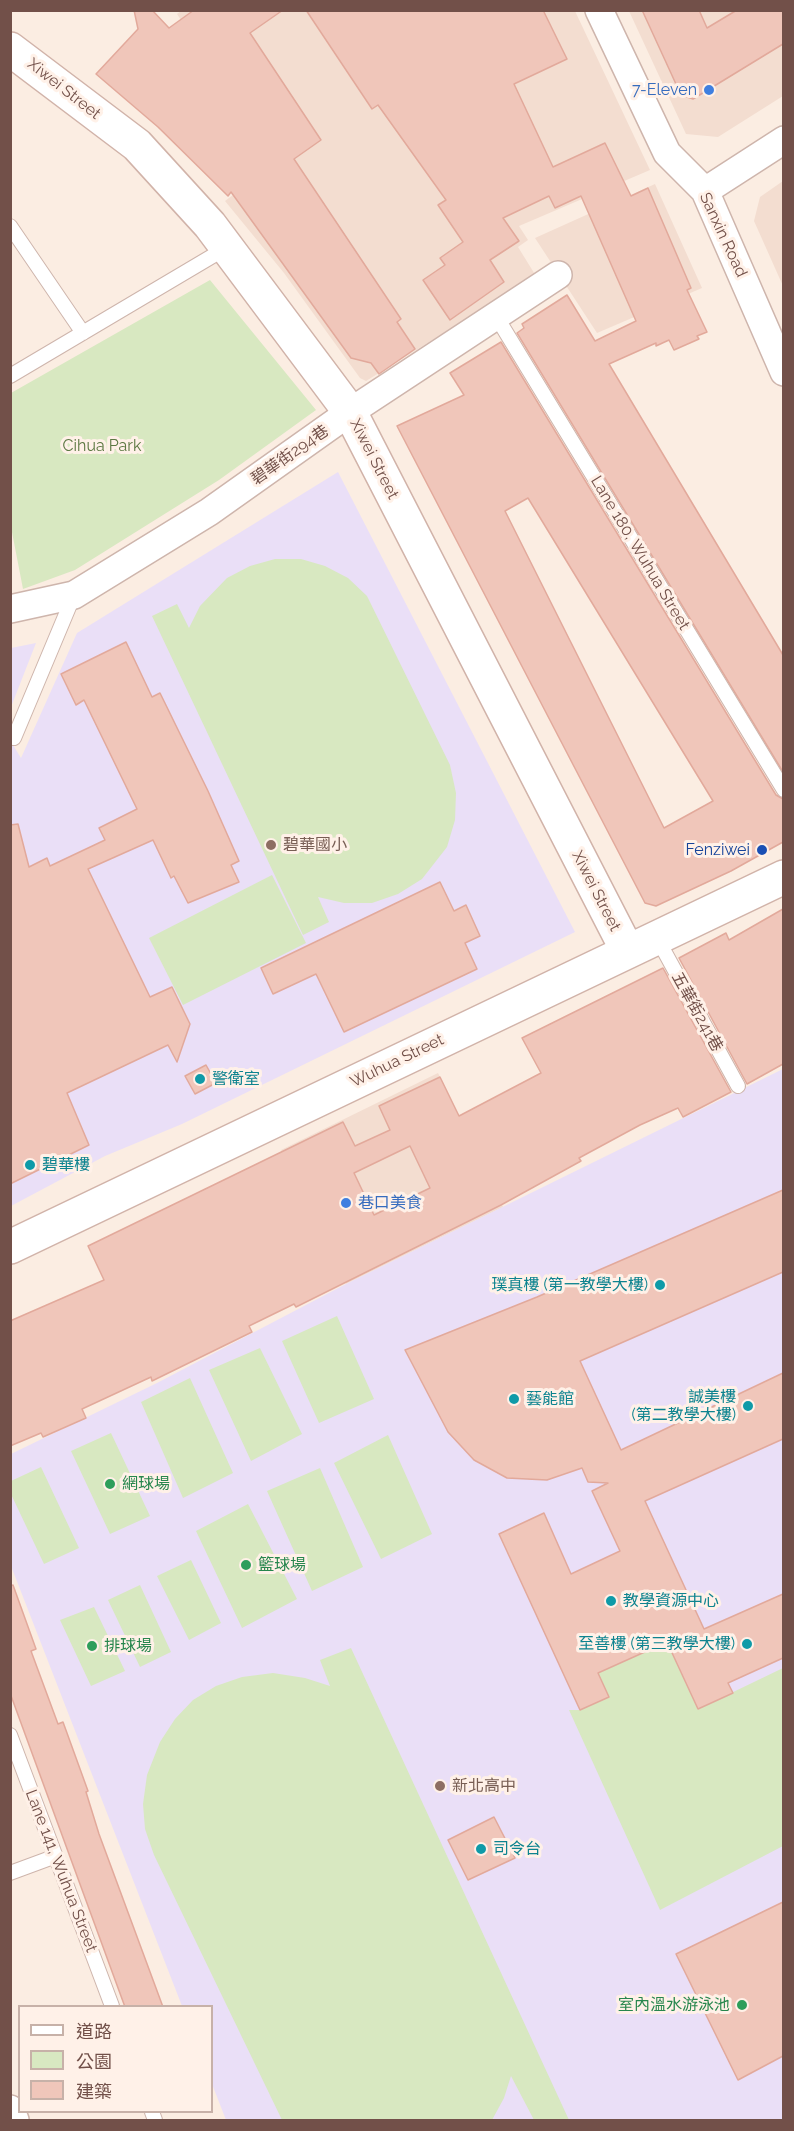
<!DOCTYPE html>
<meta charset="utf-8">
<style>
body{margin:0}
#map{position:relative;width:794px;height:2131px;overflow:hidden;background:#fbede2;font-family:Raleway,"Noto Sans TC",sans-serif}
canvas{display:block}
.frame{position:absolute;inset:0;border:12px solid #725049;pointer-events:none}
.legend{position:absolute;left:18px;top:2005px;width:195px;height:108px;box-sizing:border-box;background:#fff1e8;border:2px solid #c7b1a8;margin:0;padding:8px 10px;list-style:none;font-size:18px;color:#725049}
.legend li{display:flex;align-items:center;gap:12px;height:30px}
.legend b{width:30px;border:2px solid #c7b1a8}
</style>
<div id="map">
<canvas width="794" height="2131"></canvas>
<div class="frame"></div>
<ul class="legend">
<li><b style="height:8px;background:#fff"></b>道路</li>
<li><b style="height:16px;background:#d8e8c1"></b>公園</li>
<li><b style="height:16px;background:#f0c6ba"></b>建築</li>
</ul>
</div>
<script>
const c = document.querySelector('canvas').getContext('2d');
c.lineJoin = 'round';
function fill(path, color) {
  c.fillStyle = color;
  c.fill(path, 'evenodd');
}
function toPath(rows) {
  const path = new Path2D();
  for (const r of rows) {
    path.moveTo(r[0], r[1]);
    for (let i = 2; i < r.length; i += 2) path.lineTo(r[i], r[i + 1]);
  }
  return path;
}
function trace(path, color, width, dash) {
  c.strokeStyle = color;
  c.lineWidth = width;
  c.lineCap = dash ? 'butt' : 'round';
  c.setLineDash(dash || []);
  c.stroke(path);
}
function label(font, color, halo, rows, align = 'center') {
  c.font = font + ' Raleway,"Noto Sans TC",sans-serif';
  c.lineWidth = 6;
  c.setLineDash([]);
  c.textBaseline = 'middle';
  c.strokeStyle = halo;
  c.fillStyle = color;
  for (const [text, x, y, turn = 0] of rows) {
    c.save();
    c.translate(x, y);
    c.rotate((+turn || 0) * Math.PI / 180);
    c.textAlign = isNaN(turn) ? turn : align;
    if (halo) c.strokeText(text, 0, 0);
    c.fillText(text, 0, 0);
    c.restore();
  }
}
fill(toPath([
 [182,10,575,11,650,170,519,226,528,240,518,247,536,276,366,381,360,378,284,273,225,201,275,163,177,14],
 [629,11,783,11,783,96,718,137,686,134],
 [783,181,783,286,754,221,760,197],
 [655,184,702,288,597,333,535,238],
 [438,1073,503,1207,346,1284,281,1150]
]), '#f3ddd0');
fill(toPath([
 [338,472,575,932,182,1124,105,1156,11,1206,10,740,21,758,77,633],
 [36,643,11,707,11,648],
 [783,1069,783,2120,226,2120,212,2084,212,2006,182,2006,11,1566,11,1454,157,1383,346,1284]
]), '#eadff7');
fill(toPath([
 [210,280,316,410,219,480,75,570,23,589,11,527,11,393],
 [275,559,301,559,325,566,348,578,367,596,450,765,456,793,455,820,447,847,422,879,398,894,372,903,344,903,318,897,329,922,303,935,152,616,177,604,189,628,200,606,227,578,250,566],
 [272,875,306,943,183,1005,149,938],
 [337,1316,374,1399,319,1423,282,1341],
 [260,1348,302,1434,251,1461,209,1370],
 [190,1378,233,1473,183,1498,141,1402],
 [111,1433,150,1516,110,1534,71,1451],
 [388,1435,432,1534,381,1559,334,1463],
 [41,1467,79,1548,44,1564,10,1492,11,1481],
 [320,1468,363,1567,312,1591,267,1491],
 [248,1504,297,1599,242,1628,196,1531],
 [191,1560,221,1623,189,1640,157,1576],
 [140,1585,171,1652,140,1667,108,1600],
 [94,1607,125,1671,91,1686,60,1620],
 [667,1642,698,1709,783,1668,783,1846,660,1910,569,1710,580,1710,598,1673],
 [351,1648,569,2120,534,2120,511,2076,504,2098,492,2120,282,2120,154,1855,145,1829,143,1804,147,1775,160,1742,175,1719,193,1700,216,1686,242,1677,273,1673,305,1678,330,1686,320,1660]
]), '#d8e8c1');
const building = toPath([
 [134,10,152,10,169,28,194,10,283,10,250,33,321,140,294,159,401,319,397,322,415,349,379,374,371,363,351,358,231,192,228,196,158,127,96,74,138,29,134,10],
 [306,10,543,10,567,59,514,84,553,167,605,143,631,196,648,188,691,288,687,290,707,332,697,336,699,339,674,350,669,340,656,346,656,343,609,364,783,655,783,772,517,333,524,328,522,324,567,295,595,341,636,321,581,196,555,208,549,196,503,218,519,241,490,260,504,282,450,320,423,280,445,265,440,258,463,242,438,205,446,200,378,105,372,109,306,10],
 [642,10,699,10,707,28,737,10,783,10,783,44,693,99,681,95,642,10],
 [501,342,776,795,783,799,783,842,731,871,656,906,645,903,397,426,464,395,450,373,501,342],
 [528,498,713,801,664,828,505,511,528,498],
 [126,642,152,697,160,693,208,791,239,861,231,865,239,882,188,903,174,876,171,878,153,840,88,869,150,997,172,987,190,1024,177,1062,168,1045,67,1093,89,1145,10,1184,10,825,18,824,29,867,47,858,50,866,105,840,99,828,137,809,84,700,76,705,61,674,126,642],
 [440,882,454,911,466,905,480,936,465,943,477,969,344,1032,316,974,273,994,261,968,440,882],
 [783,909,783,1064,747,1084,679,958,726,933,729,940,783,909],
 [663,968,731,1092,683,1117,678,1108,640,1125,579,1158,581,1161,501,1205,296,1307,294,1304,249,1326,252,1332,152,1381,151,1377,82,1409,86,1418,43,1437,41,1433,10,1446,10,1321,104,1280,88,1246,343,1122,355,1146,390,1130,379,1106,440,1077,459,1116,541,1073,522,1038,663,968],
 [410,1146,430,1188,374,1215,354,1173,410,1146],
 [206,1065,216,1083,195,1094,185,1076,206,1065],
 [783,1190,783,1272,580,1361,621,1450,783,1373,783,1439,645,1501,704,1629,783,1594,783,1658,728,1683,733,1693,698,1709,667,1642,598,1673,609,1697,580,1710,499,1534,544,1513,571,1574,620,1551,592,1491,608,1483,588,1482,582,1468,547,1480,507,1478,474,1460,448,1432,405,1350,537,1297,783,1190],
 [13,1585,36,1649,31,1651,58,1724,63,1722,88,1791,86,1792,99,1834,163,2007,125,2007,10,1693,10,1586,13,1585],
 [494,1817,515,1858,468,1880,448,1840,494,1817],
 [783,1902,783,2056,738,2080,676,1954,783,1902]
]);
fill(building, '#f0c6ba');
trace(building, '#e2a99b', 1.5);
const lane = toPath([
 [10,226,83,333],
 [496,316,784,790],
 [10,376,226,248],
 [14,738,74,595],
 [657,938,738,1086],
 [10,1735,112,2006],
 [10,1873,56,1856],
 [152,2112,155,2120]
]);
const street = toPath([
 [599,10,667,153,705,191,784,372],
 [705,191,784,140],
 [10,609,74,595,209,512,350,412,558,275],
 [10,2109,15,2120]
]);
const secondary = toPath([
 [10,49,137,145,210,225,350,412,627,950],
 [10,1247,784,877]
]);
trace(lane, '#ceb5ac', 16);
trace(street, '#ceb5ac', 30);
trace(secondary, '#d1b3a9', 36);
trace(lane, '#fff', 14);
trace(street, '#fff', 27);
trace(secondary, '#fff', 33);
for (const [x, y, r, color] of [
 [709,90,6,"#3f7fe0"],
 [271,845,6,"#8d6e63"],
 [762,850,6,"#1a4fb4"],
 [200,1079,6,"#0f9aa8"],
 [30,1165,6,"#0f9aa8"],
 [346,1203,6,"#3f7fe0"],
 [660,1285,6,"#0f9aa8"],
 [514,1399,6,"#0f9aa8"],
 [748,1406,6,"#0f9aa8"],
 [110,1484,6,"#2e9e5b"],
 [246,1565,6,"#2e9e5b"],
 [611,1601,6,"#0f9aa8"],
 [747,1644,6,"#0f9aa8"],
 [92,1646,6,"#2e9e5b"],
 [440,1786,6,"#8d6e63"],
 [481,1849,6,"#0f9aa8"],
 [742,2005,6,"#2e9e5b"]
]) {
  const dot = new Path2D();
  dot.arc(x, y, r, 0, 2 * Math.PI);
  c.fillStyle = color;
  c.fill(dot);
  trace(dot, '#fff1e8', 2);
}
label('16px', '#725049', '#fff1e8', [
 ["Xiwei Street",64,89,38],
 ["Sanxin Road",723,235,65],
 ["碧華街294巷",290,455,-35],
 ["Xiwei Street",374,459,63],
 ["Lane 180, Wuhua Street",640,553,59],
 ["Xiwei Street",596,891,63],
 ["五華街241巷",697,1012,61],
 ["Wuhua Street",397,1061,-26],
 ["Lane 141, Wuhua Street",61,1871,69]
]);
label('16px', '#366cbe', '#fff1e8', [
 ["7-Eleven",697,90],
 ["巷口美食",358,1203,"left"]
], 'right');
label('16px', '#5c7842', '#fff1e8', [
 ["Cihua Park",102,446]
]);
label('16px', '#785e54', '#fff1e8', [
 ["碧華國小",283,845],
 ["新北高中",452,1786]
], 'left');
label('16px', '#164399', '#fff1e8', [
 ["Fenziwei",750,850]
], 'right');
label('16px', '#0d838f', '#fff1e8', [
 ["警衛室",212,1079],
 ["碧華樓",42,1165],
 ["璞真樓 (第一教學大樓)",648,1285,"right"],
 ["誠美樓",736,1397,"right"],
 ["(第二教學大樓)",736,1415,"right"],
 ["藝能館",526,1399],
 ["教學資源中心",623,1601],
 ["至善樓 (第三教學大樓)",735,1644,"right"],
 ["司令台",493,1849]
], 'left');
label('16px', '#27864d', '#fff1e8', [
 ["網球場",122,1484],
 ["籃球場",258,1565],
 ["排球場",104,1646],
 ["室內溫水游泳池",730,2005,"right"]
], 'left');
</script>
